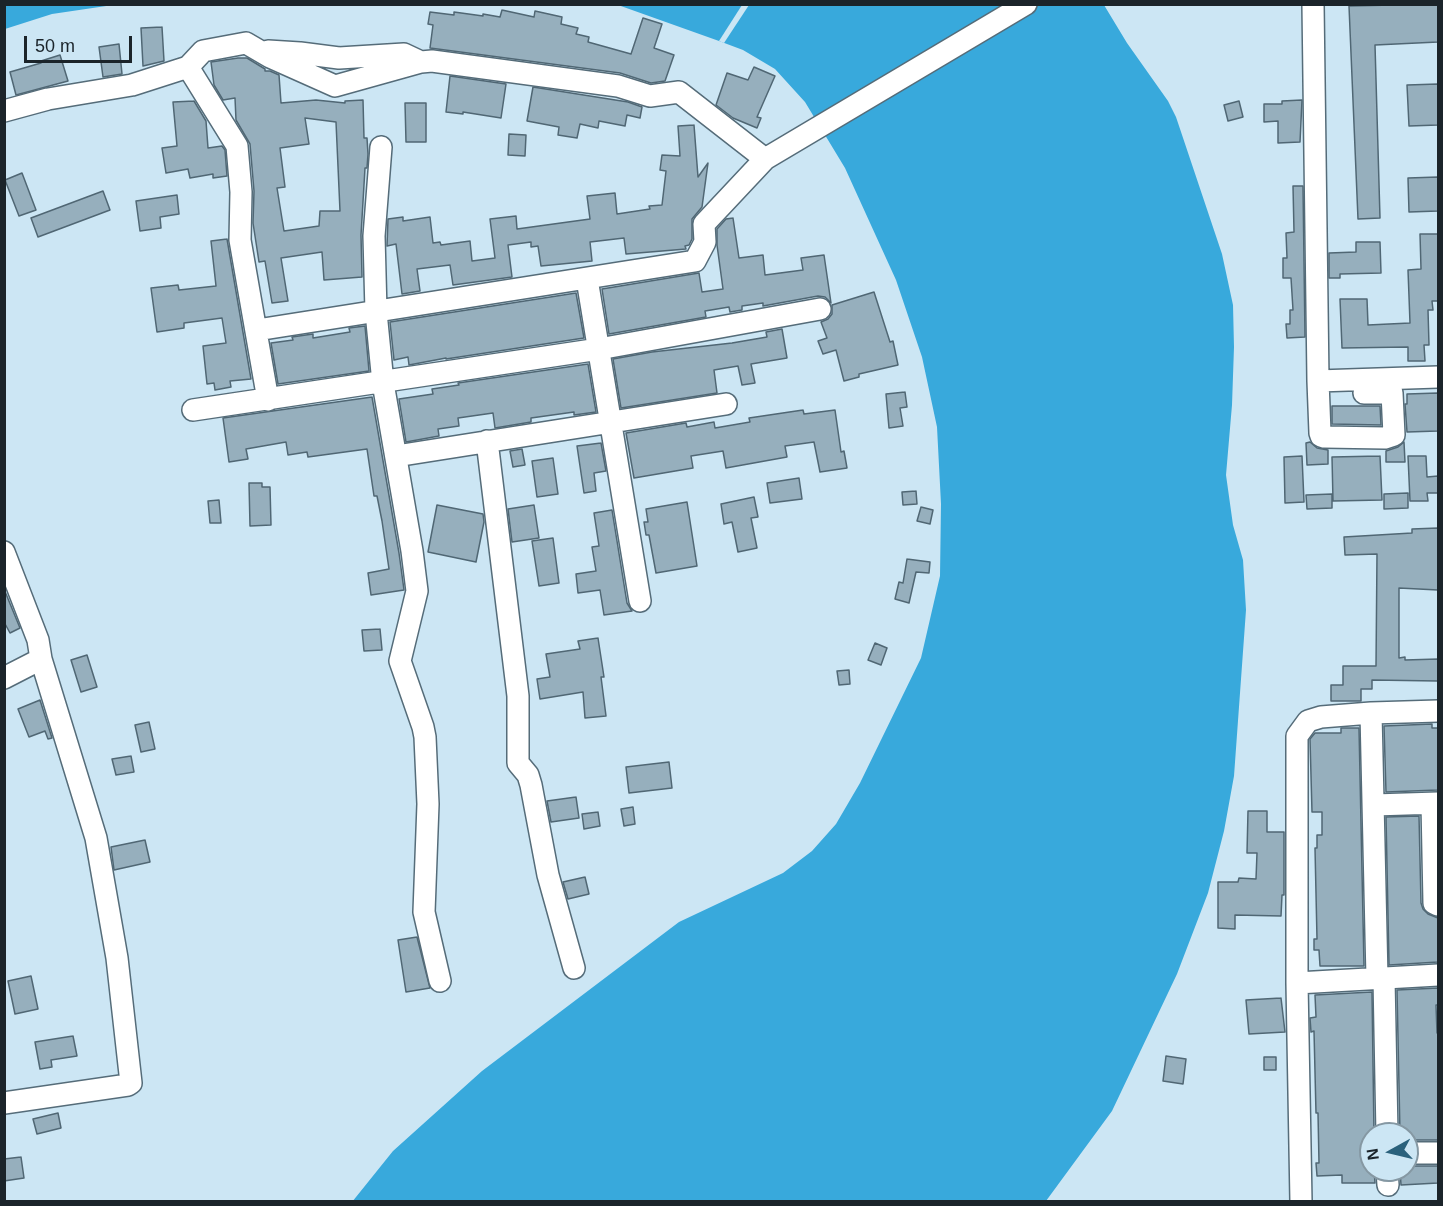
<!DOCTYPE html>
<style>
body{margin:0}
#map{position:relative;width:1443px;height:1206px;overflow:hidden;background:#cce6f4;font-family:Arial,sans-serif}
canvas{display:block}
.frame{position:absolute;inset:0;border:6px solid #1b242a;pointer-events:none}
.north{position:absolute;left:1359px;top:1122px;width:60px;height:60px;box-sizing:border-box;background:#cce6f4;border:2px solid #8598a3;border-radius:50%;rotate:262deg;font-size:16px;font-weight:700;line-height:24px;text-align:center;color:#1b242a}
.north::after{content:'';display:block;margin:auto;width:21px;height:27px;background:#2a617c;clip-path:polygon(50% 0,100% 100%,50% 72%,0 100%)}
.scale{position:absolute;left:24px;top:36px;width:108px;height:27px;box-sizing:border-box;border:3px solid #1b242a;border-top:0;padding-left:8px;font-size:18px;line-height:21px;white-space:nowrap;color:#1b242a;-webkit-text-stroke:4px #cce6f4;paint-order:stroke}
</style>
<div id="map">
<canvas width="1443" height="1206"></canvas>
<div class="frame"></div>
<div class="north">N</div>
<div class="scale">50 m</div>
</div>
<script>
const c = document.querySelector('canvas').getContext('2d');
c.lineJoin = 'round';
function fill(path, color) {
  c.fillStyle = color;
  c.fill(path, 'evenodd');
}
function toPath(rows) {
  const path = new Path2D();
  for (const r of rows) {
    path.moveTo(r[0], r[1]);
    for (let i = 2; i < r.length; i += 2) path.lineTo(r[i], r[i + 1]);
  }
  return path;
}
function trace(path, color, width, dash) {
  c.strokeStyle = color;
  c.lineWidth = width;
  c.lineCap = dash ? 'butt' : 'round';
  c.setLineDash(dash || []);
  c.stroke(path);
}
fill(toPath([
 [5,4,113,4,113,5,52,14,5,29],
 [606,5,1104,5,1127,43,1168,101,1176,117,1222,254,1233,305,1234,347,1232,405,1226,475,1233,525,1243,560,1246,610,1234,776,1224,831,1208,893,1177,974,1112,1111,1046,1201,352,1202,393,1151,482,1071,679,922,783,873,812,851,836,824,860,783,921,658,940,576,941,504,937,427,922,357,896,280,845,168,805,102,775,69,743,50,719,41,618,5]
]), '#38a9dc');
fill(toPath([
 [742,5,749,5,724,43,719,41]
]), '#cce6f4');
const building = toPath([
 [1438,4,1438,42,1375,45,1380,218,1358,219,1349,6,1438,4],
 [502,10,534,17,535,11,562,17,561,24,578,28,576,34,589,37,588,42,631,54,643,18,662,24,654,48,674,55,665,81,651,83,620,73,430,48,433,25,428,24,430,12,454,15,454,12,483,16,483,14,500,17,502,10],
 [162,27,164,61,143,66,141,28,162,27],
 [119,44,122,74,103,77,99,47,119,44],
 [60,55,68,81,16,95,10,72,41,63,41,61,60,55],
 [238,58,247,58,265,69,265,71,270,71,279,75,281,103,316,100,345,103,345,101,363,100,364,138,367,138,368,154,367,168,365,168,361,235,362,277,324,280,322,252,281,258,288,301,272,303,265,261,259,262,253,223,254,191,250,144,236,120,235,98,223,100,214,85,211,62,238,58],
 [305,118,336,122,340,211,320,211,319,226,284,231,277,188,285,187,280,148,309,144,305,118],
 [754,67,775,76,757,117,761,118,757,128,733,118,716,105,727,73,748,80,754,67],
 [450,76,506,84,501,118,463,112,463,114,446,112,450,76],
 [1438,84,1438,125,1409,126,1407,85,1438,84],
 [533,87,628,102,642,107,640,118,627,115,625,126,599,121,598,128,580,124,577,138,558,135,559,127,527,121,533,87],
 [1302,100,1300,142,1278,143,1278,121,1264,122,1264,104,1282,104,1282,101,1302,100],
 [194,101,206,121,208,148,222,146,225,150,227,176,213,178,213,174,190,178,188,169,166,173,162,148,177,146,173,102,194,101],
 [1239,101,1243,117,1228,121,1224,105,1239,101],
 [405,103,426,103,426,142,406,142,405,103],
 [694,125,698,177,708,163,702,207,692,219,692,239,689,245,685,246,686,249,626,254,624,238,590,242,592,261,541,266,538,246,531,247,531,242,508,245,512,277,453,285,450,265,417,269,420,291,402,294,396,244,387,246,388,219,403,217,403,221,430,217,433,243,440,242,441,245,470,241,472,261,495,258,490,219,516,216,517,229,590,219,587,196,615,193,617,214,650,209,649,206,662,205,666,171,660,170,662,155,680,156,678,126,694,125],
 [509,134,526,135,525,156,508,155,509,134],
 [22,173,36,210,19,216,5,180,22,173],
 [1438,177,1438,211,1409,212,1408,178,1438,177],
 [1293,186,1303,186,1305,337,1287,338,1286,324,1290,324,1290,310,1293,310,1291,278,1283,278,1283,258,1287,258,1286,233,1294,232,1293,186],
 [103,191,110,210,38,237,31,218,103,191],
 [177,195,179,214,160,217,161,228,140,231,136,201,177,195],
 [733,218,739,258,763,255,765,275,803,270,801,258,824,255,831,303,825,297,818,296,763,306,763,303,742,306,742,310,730,312,729,307,705,311,706,317,609,334,602,289,699,273,702,292,723,289,717,245,717,229,726,219,733,218],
 [1420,234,1438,234,1438,301,1432,301,1433,310,1428,310,1429,345,1424,345,1425,361,1408,361,1408,347,1342,348,1340,299,1367,299,1368,325,1410,323,1408,270,1421,269,1420,234],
 [227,239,251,379,230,381,231,387,215,390,214,383,207,384,203,346,226,343,222,318,184,323,184,328,157,332,151,288,178,285,179,290,216,286,211,241,227,239],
 [1356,242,1380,242,1381,273,1340,274,1340,278,1329,278,1329,253,1356,252,1356,242],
 [874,292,890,342,893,341,898,365,859,374,859,377,844,381,836,350,823,354,818,341,827,338,821,322,828,319,832,314,832,305,874,292],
 [576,293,584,338,446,359,446,358,409,365,408,357,394,360,390,322,576,293],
 [365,326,369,371,278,384,271,343,293,340,292,337,313,334,313,338,350,332,349,328,365,326],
 [782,329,787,358,751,364,755,383,742,385,738,366,714,370,717,393,621,408,613,359,652,352,732,343,767,337,766,332,782,329],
 [588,364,596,412,574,415,574,412,531,418,531,422,495,428,493,413,458,418,459,426,438,429,439,436,406,442,399,399,433,394,432,389,459,385,458,383,588,364],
 [905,392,907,407,900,408,903,426,889,428,886,394,905,392],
 [1438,393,1438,431,1407,432,1405,404,1407,404,1407,394,1438,393],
 [372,397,399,553,404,590,371,595,368,573,389,569,382,521,377,496,374,496,367,449,308,457,307,452,288,455,286,442,246,449,248,459,229,462,223,418,372,397],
 [1332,406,1380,406,1381,425,1332,424,1332,406],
 [803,410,804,414,835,410,841,452,844,451,847,468,820,472,814,442,785,446,787,457,726,468,723,451,691,456,693,468,634,478,626,433,686,423,687,427,714,422,715,428,750,422,749,418,803,410],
 [1310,442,1317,448,1328,450,1328,464,1307,465,1306,443,1310,442],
 [1404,442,1405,462,1386,462,1386,451,1398,447,1404,442],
 [601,443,606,471,594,473,596,491,584,493,577,446,601,443],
 [522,449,525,465,513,467,510,451,522,449],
 [1302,456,1304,502,1285,503,1284,457,1302,456],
 [1380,456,1382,500,1333,501,1332,457,1380,456],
 [1408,456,1426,456,1427,477,1438,476,1438,493,1427,493,1428,501,1410,501,1408,456],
 [553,458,558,494,537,497,532,461,553,458],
 [799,478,802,499,770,503,767,483,799,478],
 [249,483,262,483,262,487,270,487,271,525,250,526,249,483],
 [916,491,917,504,903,505,902,492,916,491],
 [1408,493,1408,508,1384,509,1384,494,1408,493],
 [1332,494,1332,508,1307,509,1306,495,1332,494],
 [754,497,758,517,751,518,757,548,738,552,732,522,724,524,721,504,754,497],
 [219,500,221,523,210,523,208,501,219,500],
 [687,502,697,566,656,573,649,535,646,535,644,522,648,522,646,509,687,502],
 [437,505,483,514,484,522,476,562,428,552,437,505],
 [534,505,539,538,512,542,508,509,534,505],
 [921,507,933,510,930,524,917,521,921,507],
 [612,510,627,603,632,611,604,615,600,590,578,593,576,574,596,571,592,547,599,546,594,513,612,510],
 [1438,528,1438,590,1399,588,1399,658,1405,657,1405,660,1438,659,1438,681,1372,680,1372,689,1361,689,1361,701,1331,701,1331,685,1343,685,1343,666,1376,666,1377,554,1345,555,1344,537,1412,533,1412,529,1438,528],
 [553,538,559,583,539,586,532,541,553,538],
 [907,559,930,562,929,573,916,572,909,603,895,599,899,582,903,583,907,559],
 [4,589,20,628,10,633,4,622,4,589],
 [380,629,382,650,364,651,362,630,380,629],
 [598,638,604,677,601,677,606,716,585,718,583,692,540,699,537,679,550,677,546,654,580,649,578,641,598,638],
 [875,643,887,648,881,665,868,660,875,643],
 [87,655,97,687,81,692,71,660,87,655],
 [849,670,850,684,839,685,837,671,849,670],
 [40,700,52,738,48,739,45,731,29,737,18,709,40,700],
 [149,722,155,749,141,752,135,725,149,722],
 [1432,724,1432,728,1438,728,1438,790,1386,792,1384,726,1432,724],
 [1341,728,1359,728,1364,966,1320,966,1319,950,1314,950,1314,939,1317,939,1315,848,1317,848,1317,835,1322,835,1322,812,1312,812,1310,739,1315,733,1341,733,1341,728],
 [131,756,134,772,116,775,112,759,131,756],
 [669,762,672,788,629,793,626,767,669,762],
 [576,797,579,818,551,822,547,801,576,797],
 [633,807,635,824,624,826,621,809,633,807],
 [1248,811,1267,811,1267,832,1284,832,1284,895,1282,895,1281,916,1235,915,1235,929,1218,928,1218,882,1238,882,1239,878,1256,879,1257,853,1247,853,1248,811],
 [598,812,600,826,584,829,582,814,598,812],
 [1419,816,1421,903,1423,909,1428,914,1438,918,1438,962,1389,965,1386,817,1419,816],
 [145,840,150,862,114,870,111,847,145,840],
 [585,877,589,894,568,899,563,882,585,877],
 [417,937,430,988,406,992,398,940,417,937],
 [31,976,38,1009,15,1014,8,981,31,976],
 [1438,988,1438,1005,1436,1005,1437,1033,1438,1033,1438,1140,1407,1140,1407,1134,1400,1134,1397,990,1438,988],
 [1372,992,1374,1134,1371,1134,1371,1170,1374,1170,1375,1183,1342,1183,1342,1175,1317,1176,1316,1163,1319,1163,1318,1113,1316,1113,1314,1031,1311,1032,1310,1018,1316,1017,1315,995,1372,992],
 [1281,998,1285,1032,1249,1034,1246,1000,1281,998],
 [73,1036,77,1056,51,1060,52,1067,40,1069,35,1042,73,1036],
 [1166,1056,1186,1059,1183,1084,1163,1081,1166,1056],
 [1264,1057,1276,1057,1276,1070,1264,1070,1264,1057],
 [58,1113,61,1128,37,1134,33,1119,58,1113],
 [21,1157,24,1178,4,1181,4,1159,21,1157],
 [1407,1166,1438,1166,1438,1183,1401,1185,1400,1170,1407,1170,1407,1166]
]);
fill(building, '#96afbd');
trace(building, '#506774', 1.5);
const minor = toPath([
 [1313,4,1318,381,1438,377],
 [268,51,300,53,339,58,404,54,421,62],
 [188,67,237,146,241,192,240,240,268,400],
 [4,111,48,99,132,85,188,67,203,51,246,43,270,57,335,86,421,62,432,61,618,86,650,96,679,92,765,159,1026,4],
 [381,147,374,236,376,312,383,383,412,551,417,591,400,661,423,727,425,737,428,804,424,912,440,981],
 [587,279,640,601],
 [257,330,695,261,705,242,704,224,765,159],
 [1318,381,1320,433,1321,436,1324,437,1385,438,1394,435,1392,393,1364,393],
 [193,410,599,349,820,309],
 [487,441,518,696,518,763,528,775,531,785,548,875,574,968],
 [396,456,726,404],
 [4,552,38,640,41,659,96,838,117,958,131,1083,128,1085,4,1103],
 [4,678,41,659],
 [1371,713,1377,978],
 [1432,804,1434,903,1438,905],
 [1374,805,1438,803],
 [1384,978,1387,1134],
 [1297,983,1438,975],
 [1407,1153,1438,1153],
 [1387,1170,1388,1185],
 [1301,1202,1297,983,1297,736,1308,721,1321,717,1371,713,1438,711]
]);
trace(minor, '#556c79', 24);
trace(minor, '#fff', 21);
</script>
